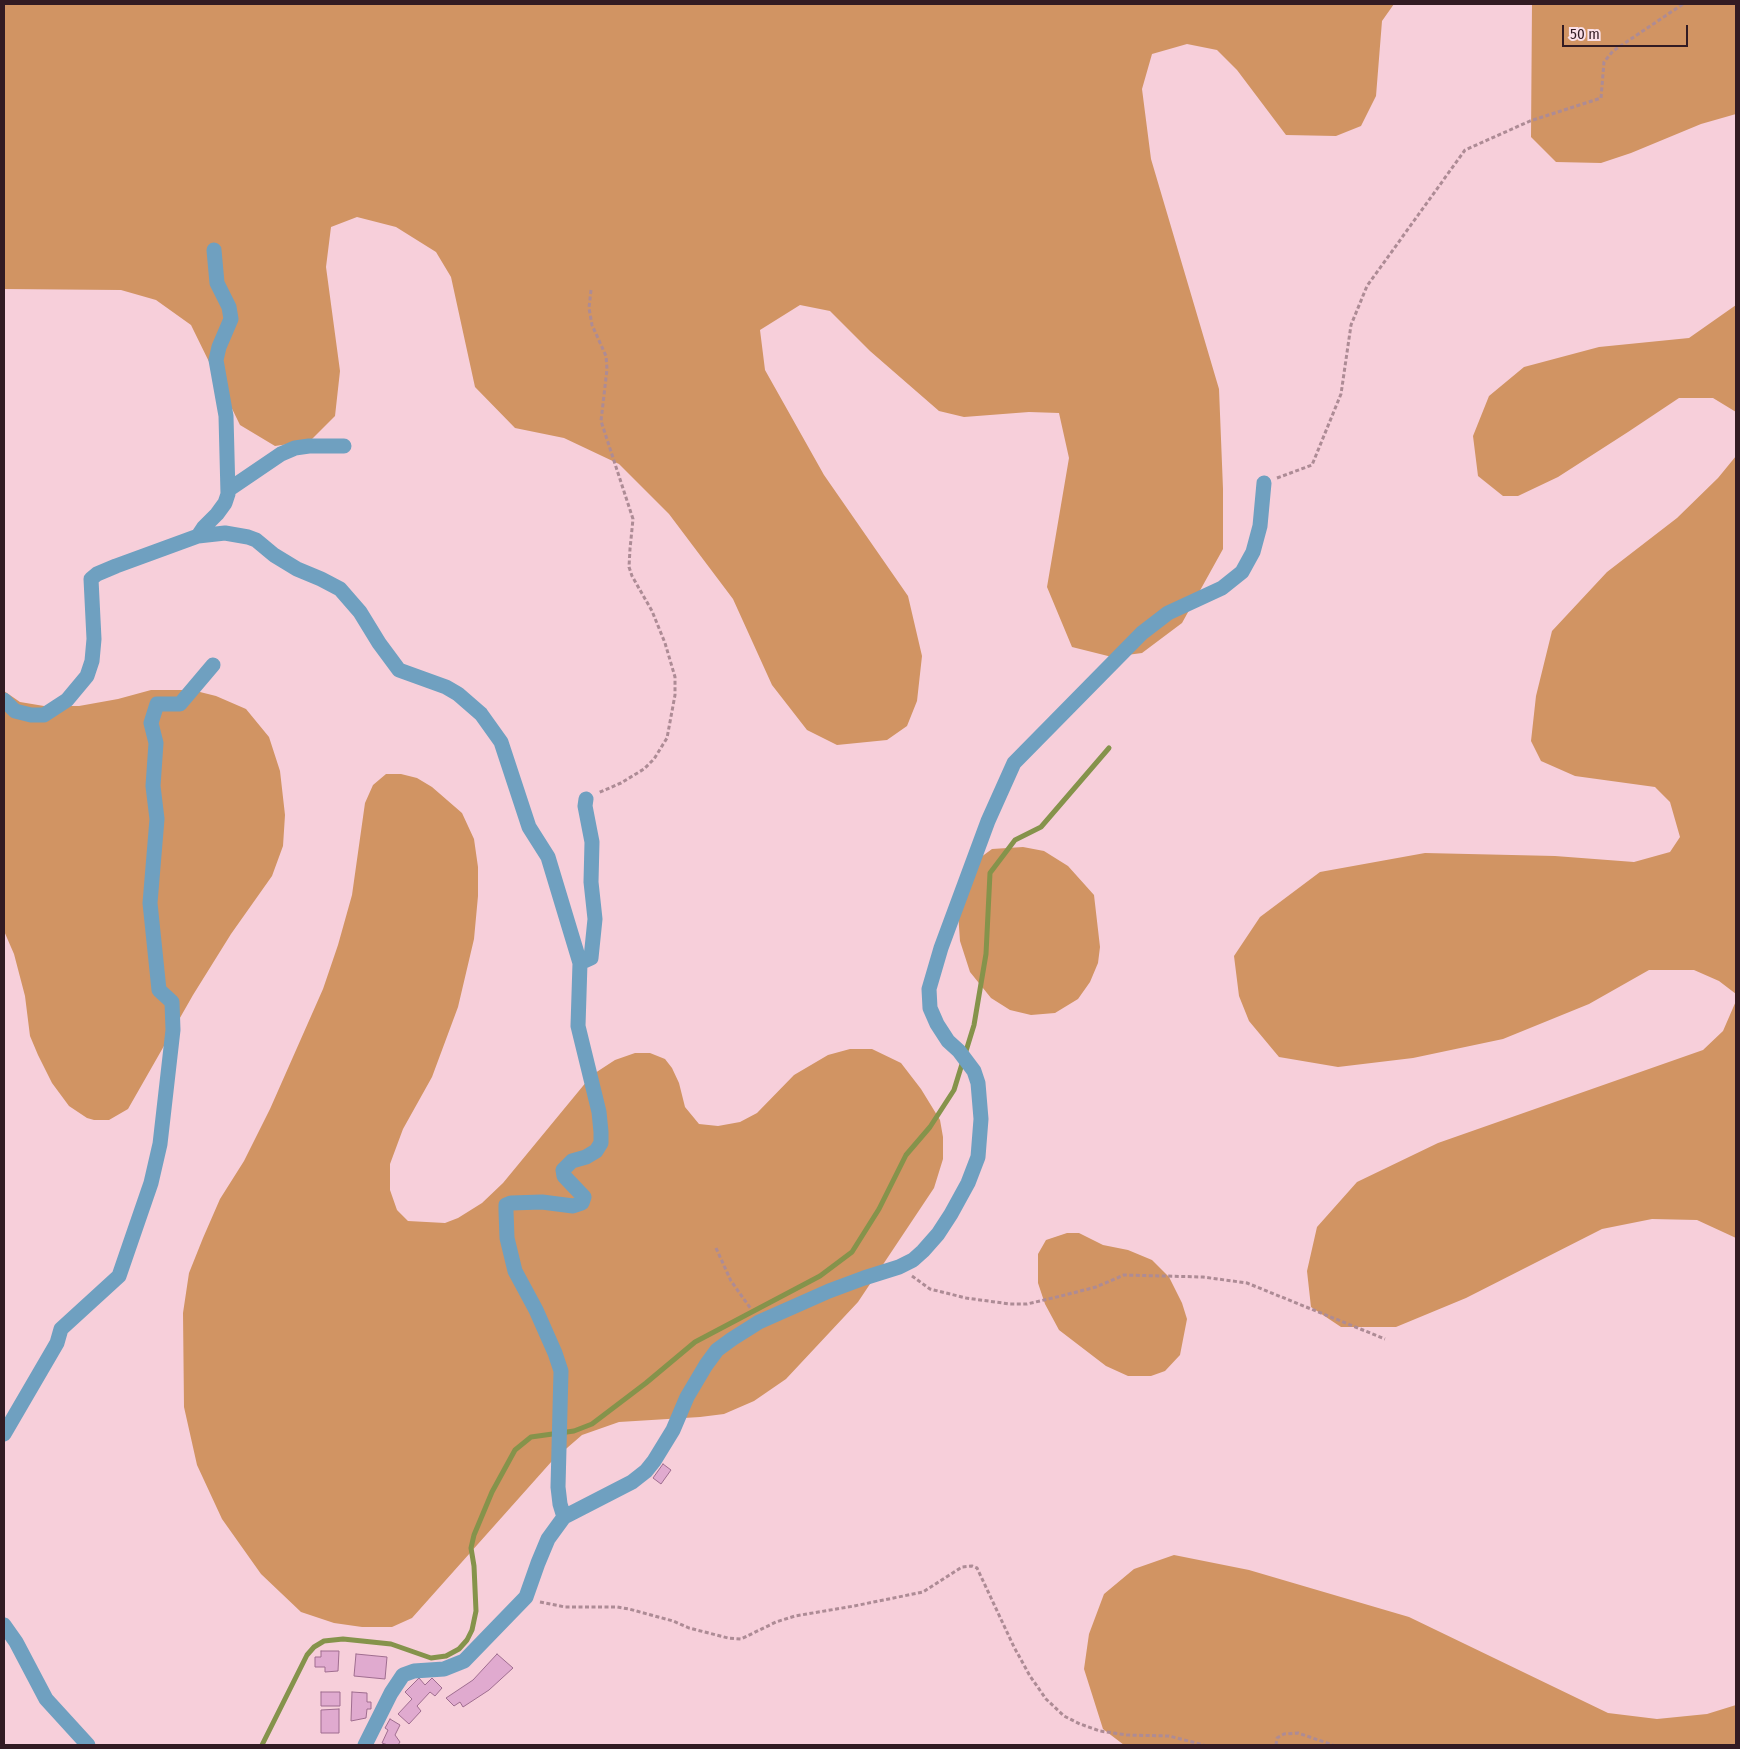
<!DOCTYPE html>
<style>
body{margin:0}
#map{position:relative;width:1740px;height:1749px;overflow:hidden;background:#f7cfda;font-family:"Fira Sans Condensed",sans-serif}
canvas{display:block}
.frame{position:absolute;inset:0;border:5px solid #321b23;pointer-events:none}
.scale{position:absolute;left:1562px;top:25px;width:126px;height:22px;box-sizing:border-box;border:2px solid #321b23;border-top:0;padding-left:6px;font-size:15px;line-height:18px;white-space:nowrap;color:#321b23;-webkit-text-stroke:4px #fbe0e8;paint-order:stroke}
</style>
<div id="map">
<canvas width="1740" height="1749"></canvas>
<div class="frame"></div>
<div class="scale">50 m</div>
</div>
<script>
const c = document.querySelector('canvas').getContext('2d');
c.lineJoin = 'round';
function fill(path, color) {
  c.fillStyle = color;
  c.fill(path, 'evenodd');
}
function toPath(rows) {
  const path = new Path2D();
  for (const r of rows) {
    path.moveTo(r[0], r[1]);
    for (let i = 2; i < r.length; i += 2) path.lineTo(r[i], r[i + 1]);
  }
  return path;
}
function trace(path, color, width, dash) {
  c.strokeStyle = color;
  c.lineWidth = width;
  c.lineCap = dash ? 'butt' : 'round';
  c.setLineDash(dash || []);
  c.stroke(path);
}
fill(toPath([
 [4,4,1394,4,1382,21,1376,96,1361,126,1336,136,1286,135,1237,70,1217,50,1187,44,1152,54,1142,89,1151,159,1219,389,1223,489,1223,549,1182,623,1142,653,1112,657,1072,647,1047,587,1069,458,1059,413,1029,412,964,417,939,411,870,351,830,311,800,305,760,330,765,370,824,475,908,596,922,656,917,701,907,726,887,740,837,745,807,730,772,685,733,599,669,514,619,464,564,438,515,428,475,387,451,277,436,252,396,227,357,217,331,227,326,267,340,371,335,416,310,441,275,446,240,425,191,325,156,300,121,290,4,289],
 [1532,4,1736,4,1736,114,1701,124,1631,153,1601,163,1556,162,1531,137],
 [1736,305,1736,412,1713,398,1679,398,1628,432,1558,477,1518,496,1503,496,1478,476,1473,436,1489,396,1524,367,1599,347,1689,338],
 [1736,456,1736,994,1719,981,1694,970,1649,970,1589,1004,1503,1039,1413,1058,1338,1067,1279,1057,1249,1021,1239,996,1234,956,1260,917,1320,872,1425,853,1555,856,1634,862,1670,852,1680,837,1670,802,1655,787,1575,776,1541,761,1531,741,1536,696,1552,631,1607,572,1677,518,1718,478],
 [151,690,192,690,216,696,246,709,269,737,280,771,285,815,283,846,272,876,231,934,193,995,128,1109,109,1120,94,1120,87,1118,69,1106,52,1083,38,1055,30,1036,25,996,14,954,4,931,4,691,20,702,44,706,79,706,118,699],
 [386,774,401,774,417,778,432,787,462,813,474,839,478,867,478,896,474,939,458,1007,432,1077,403,1129,390,1164,390,1190,397,1210,408,1221,445,1223,458,1218,482,1203,503,1183,592,1075,615,1060,635,1053,650,1053,665,1059,672,1068,679,1083,685,1107,699,1124,718,1126,740,1122,757,1113,794,1075,828,1055,850,1049,872,1049,901,1063,921,1089,940,1120,943,1137,943,1159,934,1188,858,1302,786,1379,754,1401,724,1414,700,1417,619,1422,582,1435,552,1461,412,1618,392,1627,362,1627,334,1623,301,1612,261,1574,222,1519,197,1465,184,1407,183,1313,189,1273,203,1238,220,1199,244,1161,270,1109,323,989,338,945,352,895,365,803,373,785],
 [1023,847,1044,851,1068,866,1094,895,1100,947,1098,963,1090,982,1078,999,1055,1013,1031,1015,1010,1010,991,998,970,972,960,941,958,912,973,863,992,849],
 [1736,1001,1736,1238,1697,1220,1652,1219,1602,1229,1466,1298,1396,1327,1341,1327,1311,1307,1307,1271,1317,1227,1357,1182,1438,1143,1703,1050,1723,1031],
 [1067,1233,1079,1233,1103,1245,1128,1250,1152,1260,1169,1277,1182,1303,1187,1319,1180,1355,1165,1371,1151,1376,1128,1376,1106,1366,1059,1330,1045,1304,1038,1283,1038,1254,1046,1240],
 [1174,1555,1249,1570,1409,1617,1608,1713,1657,1719,1707,1714,1736,1705,1736,1745,1124,1745,1103,1729,1084,1669,1089,1634,1104,1594,1134,1569]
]), '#d19463');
trace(toPath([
 [262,1745,307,1655,314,1647,324,1641,343,1639,391,1644,431,1658,446,1656,459,1649,467,1640,472,1630,476,1611,474,1566,471,1548,474,1535,492,1492,515,1450,531,1437,574,1431,592,1424,646,1383,695,1342,820,1276,852,1252,879,1209,906,1155,930,1127,954,1090,974,1025,986,954,990,873,1015,840,1041,827,1109,748]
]), '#85934b', 5);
const building = toPath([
 [663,1464,671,1470,661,1484,653,1478,663,1464],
 [321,1651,339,1651,338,1671,325,1672,325,1667,315,1667,315,1657,321,1657,321,1651],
 [356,1654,387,1657,385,1679,354,1676,356,1654],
 [497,1654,513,1668,489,1690,463,1707,460,1702,454,1706,446,1698,473,1680,497,1654],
 [419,1678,425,1685,432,1678,442,1688,435,1696,430,1692,417,1706,421,1711,409,1724,398,1714,412,1699,405,1692,419,1678],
 [321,1692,340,1692,340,1706,321,1706,321,1692],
 [352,1692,367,1693,367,1702,371,1702,371,1709,367,1709,366,1718,351,1721,352,1692],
 [339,1709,339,1733,321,1733,321,1710,339,1709],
 [390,1719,400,1725,395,1735,400,1742,398,1745,388,1745,382,1743,388,1730,385,1728,390,1719]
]);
fill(building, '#e0aacf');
trace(building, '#9f6d8f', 1);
trace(toPath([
 [591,290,589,308,592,325,606,356,607,369,601,421,633,519,630,549,629,567,632,576,652,611,665,643,675,677,675,695,667,738,654,759,644,769,621,783,598,793],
 [1277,478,1312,465,1341,394,1351,325,1367,286,1465,150,1530,121,1601,98,1604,62,1613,51,1683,4],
 [716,1248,731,1281,751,1309],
 [912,1276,930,1289,966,1298,1010,1304,1027,1304,1061,1296,1096,1287,1124,1275,1203,1277,1247,1283,1385,1339],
 [540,1602,565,1607,617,1607,629,1609,673,1621,689,1628,728,1638,741,1639,776,1622,795,1616,854,1606,923,1592,962,1567,972,1566,977,1568,1014,1647,1030,1676,1046,1699,1064,1716,1080,1724,1100,1731,1127,1735,1169,1736,1204,1745],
 [1276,1745,1277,1738,1284,1734,1298,1733,1333,1745]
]), '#ad8b95', 3, [4, 2.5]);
trace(toPath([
 [228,490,281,454,295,448,309,446,344,446],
 [198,536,225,533,248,537,256,540,274,555,297,569,321,579,340,589,360,612,379,643,399,670,446,687,458,694,481,714,501,742,529,827,548,857,580,963,578,1026,599,1112,601,1132,601,1143,596,1151,586,1157,572,1161,563,1170,564,1176,584,1197,582,1203,573,1206,542,1202,511,1203,506,1205,506,1211,507,1238,515,1271,536,1310,555,1353,561,1371,558,1487,560,1504,564,1517],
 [4,700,15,711,31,715,44,715,67,700,87,676,92,661,94,639,91,579,97,574,116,566,198,536,204,527,217,514,225,503,228,494,226,416,216,360,219,347,231,319,229,307,217,283,214,250],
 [580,963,591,958,595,919,591,882,592,842,585,806,586,799],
 [4,1434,57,1343,61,1329,119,1276,151,1183,160,1144,173,1030,172,1002,159,990,150,903,157,819,153,786,156,743,151,723,157,704,180,704,213,665],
 [4,1625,16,1642,46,1699,88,1745],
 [365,1745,391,1693,403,1675,414,1671,444,1669,464,1661,526,1597,538,1563,548,1539,564,1517,632,1482,646,1471,654,1461,673,1430,687,1397,706,1365,717,1350,732,1339,759,1322,829,1291,864,1278,899,1267,913,1260,923,1251,938,1234,951,1214,968,1183,978,1157,981,1119,978,1083,974,1071,959,1051,948,1041,937,1024,930,1008,929,989,941,948,988,821,1014,763,1142,633,1168,613,1222,588,1242,572,1253,552,1260,526,1264,483]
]), '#6fa0c0', 15);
</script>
